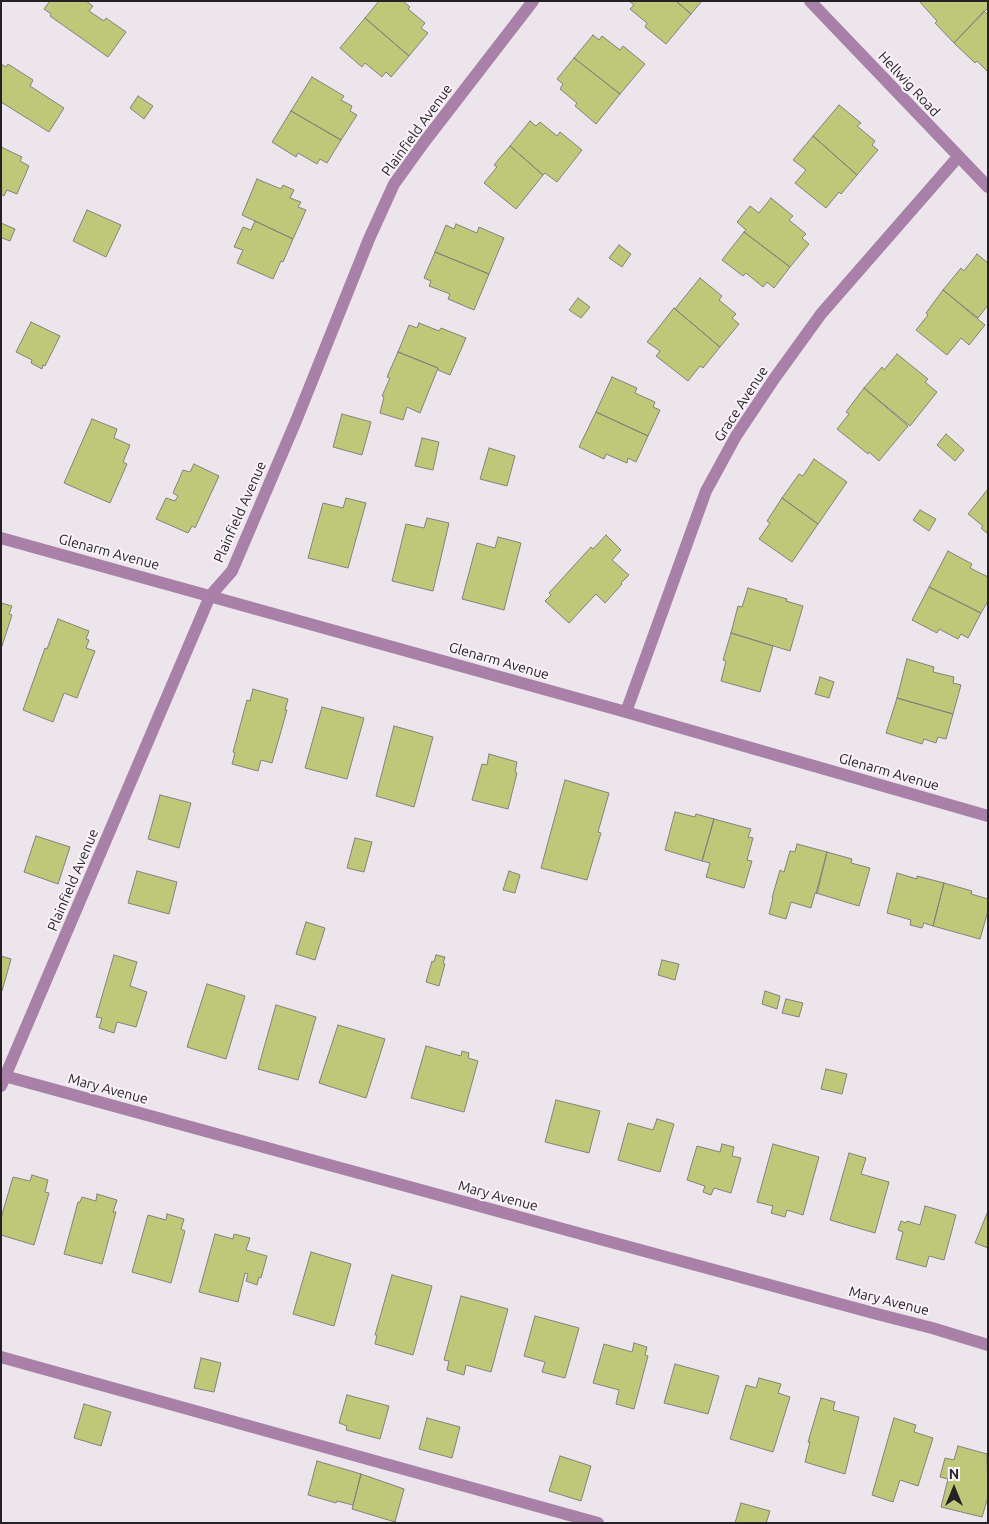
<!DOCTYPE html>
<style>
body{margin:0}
#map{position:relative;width:989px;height:1524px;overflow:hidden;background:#ece5ec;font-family:Ubuntu,sans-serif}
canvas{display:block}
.frame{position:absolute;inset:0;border:2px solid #242224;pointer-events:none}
.north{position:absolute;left:929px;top:1464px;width:50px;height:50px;-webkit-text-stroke:4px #f9f2f9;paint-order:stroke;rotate:0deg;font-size:14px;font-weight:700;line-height:20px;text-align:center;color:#242224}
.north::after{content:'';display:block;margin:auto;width:18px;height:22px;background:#242224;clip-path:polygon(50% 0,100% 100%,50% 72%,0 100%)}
</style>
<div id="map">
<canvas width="989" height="1524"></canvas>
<div class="frame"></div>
<div class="north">N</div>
</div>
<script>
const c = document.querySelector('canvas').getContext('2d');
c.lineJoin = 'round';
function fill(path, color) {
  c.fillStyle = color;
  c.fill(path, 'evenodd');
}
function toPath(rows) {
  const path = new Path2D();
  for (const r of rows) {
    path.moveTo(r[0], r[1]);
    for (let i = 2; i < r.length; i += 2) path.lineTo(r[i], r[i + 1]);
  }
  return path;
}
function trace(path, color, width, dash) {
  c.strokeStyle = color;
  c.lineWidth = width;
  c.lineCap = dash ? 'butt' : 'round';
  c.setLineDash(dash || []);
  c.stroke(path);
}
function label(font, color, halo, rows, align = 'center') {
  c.font = font + ' Ubuntu,sans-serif';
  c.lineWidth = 4;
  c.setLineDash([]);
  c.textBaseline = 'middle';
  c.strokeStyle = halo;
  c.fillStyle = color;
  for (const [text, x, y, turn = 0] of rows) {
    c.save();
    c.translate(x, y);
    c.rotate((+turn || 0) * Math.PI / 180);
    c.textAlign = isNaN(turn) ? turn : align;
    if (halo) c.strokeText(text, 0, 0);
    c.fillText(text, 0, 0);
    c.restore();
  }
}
const building = toPath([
 [50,1,86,1,93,6,89,11,104,21,106,18,126,32,108,57,50,16,51,14,44,9,50,1],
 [379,1,403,1,410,7,408,9,425,23,421,28,428,33,409,56,365,18,379,1],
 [629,1,676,1,691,14,666,44,645,27,647,23,630,9,634,5,629,1],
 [676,1,702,1,691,14,676,1],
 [919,1,988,1,988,8,954,43,935,23,937,21,919,1],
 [984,11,988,15,988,72,977,61,975,63,954,43,984,11],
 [365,18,409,56,391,77,386,72,382,77,365,63,362,67,340,48,365,18],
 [593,35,599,40,602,36,620,50,623,46,645,64,620,94,574,58,593,35],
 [574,58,620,94,596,124,575,106,577,103,560,89,563,84,557,79,574,58],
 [1,64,6,67,8,64,33,80,30,86,64,108,49,132,1,102,1,64],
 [312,77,344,96,341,100,352,106,350,111,357,115,341,140,291,111,312,77],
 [138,96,153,106,144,119,130,108,138,96],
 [839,105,861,123,857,126,875,141,872,145,878,150,857,175,813,136,839,105],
 [291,111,341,140,327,163,320,159,317,164,298,153,296,157,272,142,291,111],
 [530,121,536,126,540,122,557,136,560,132,582,150,557,182,545,173,543,175,510,146,530,121],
 [813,136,857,175,841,194,839,192,826,208,795,183,806,170,793,160,813,136],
 [510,146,543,175,516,209,484,183,497,167,494,165,510,146],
 [1,147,22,157,20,161,29,166,17,194,7,190,4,196,1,194,1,147],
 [257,179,281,189,283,185,294,190,290,198,301,202,298,207,306,210,293,239,242,215,257,179],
 [771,198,793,216,789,220,806,234,802,238,809,244,790,267,744,232,746,230,737,222,750,206,759,213,771,198],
 [87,210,121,225,106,257,73,241,87,210],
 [255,221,293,239,283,262,281,261,273,279,237,263,243,250,234,247,243,227,251,230,255,221],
 [1,223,15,229,10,241,2,238,1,239,1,223],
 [456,224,477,233,479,227,504,238,489,274,435,252,446,225,454,229,456,224],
 [744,232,790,267,774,288,767,282,763,287,746,273,743,276,722,260,744,232],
 [619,245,631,254,622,267,609,258,619,245],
 [435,252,489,274,474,310,448,299,450,294,429,286,431,281,424,278,435,252],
 [977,254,988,263,988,305,978,318,943,290,961,268,964,271,977,254],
 [700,278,722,296,719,300,736,314,732,318,739,324,720,347,675,309,700,278],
 [943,290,985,325,969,345,961,338,947,355,916,330,928,315,926,313,943,290],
 [578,298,590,307,581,318,569,310,578,298],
 [674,308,720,347,703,368,700,366,688,381,656,356,660,351,647,342,674,308],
 [31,322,60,336,45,366,43,365,42,369,31,363,32,360,16,352,31,322],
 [419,323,439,331,441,328,466,338,450,375,438,370,438,368,398,352,409,325,417,328,419,323],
 [398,352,438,368,420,413,407,407,403,420,380,413,384,397,382,396,390,378,387,377,398,352],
 [897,354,928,379,925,382,937,392,910,426,864,388,882,367,884,370,897,354],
 [612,377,637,388,635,393,655,402,653,407,660,410,648,436,596,412,612,377],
 [864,388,908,426,879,461,869,452,868,454,837,429,849,414,846,412,864,388],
 [596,412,648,436,636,462,628,458,627,463,606,454,604,459,579,447,596,412],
 [342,414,371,422,362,455,333,447,342,414],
 [92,419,117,429,114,438,130,445,123,462,127,464,110,503,64,483,92,419],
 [946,434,964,450,955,461,937,445,946,434],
 [422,438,439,442,433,470,415,466,422,438],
 [489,448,515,456,507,486,480,479,489,448],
 [814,459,847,482,818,524,782,498,799,474,803,476,814,459],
 [194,464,219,476,195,528,192,526,188,533,156,519,166,498,175,501,178,496,173,493,183,470,190,472,194,464],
 [988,489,988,534,981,528,983,526,968,514,988,489],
 [346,498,366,503,348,568,308,558,323,503,343,508,346,498],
 [782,498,818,524,792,562,759,539,770,523,767,521,782,498],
 [920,510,936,519,929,531,913,520,920,510],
 [427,518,449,523,433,591,392,581,406,524,424,528,427,518],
 [606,535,621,550,612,560,629,575,621,583,622,584,605,603,596,594,569,623,545,601,551,595,549,593,591,547,593,549,606,535],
 [498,537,521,543,504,610,462,599,477,543,495,548,498,537],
 [948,551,972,564,970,568,988,577,988,601,981,613,929,587,948,551],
 [929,587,981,613,968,638,961,634,958,639,939,629,937,633,912,620,929,587],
 [748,588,787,599,786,601,803,606,790,651,731,633,738,606,742,607,748,588],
 [1,603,12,606,9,614,12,615,1,649,1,603],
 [58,619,89,631,86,639,89,640,86,648,95,651,77,698,64,693,53,722,23,710,45,648,47,649,58,619],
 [731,633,773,646,760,692,721,681,726,661,723,660,731,633],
 [907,659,934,667,933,672,954,677,953,683,961,685,953,714,897,698,907,659],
 [820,677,834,682,829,698,815,694,820,677],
 [253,689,288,699,285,710,287,710,272,763,261,760,258,771,232,764,235,753,233,752,247,700,250,701,253,689],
 [897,698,953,714,946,739,938,737,936,743,924,739,922,744,886,733,897,698],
 [322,707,364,718,347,779,305,768,322,707],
 [394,726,433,737,414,807,376,796,394,726],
 [489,754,517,762,515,772,517,773,508,809,472,800,482,764,487,765,489,754],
 [565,780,609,793,598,832,601,833,587,880,541,868,565,780],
 [160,795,191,803,179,848,148,839,160,795],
 [675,812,695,817,696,814,714,819,702,861,665,850,675,812],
 [714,819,751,829,748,837,753,838,747,860,752,861,744,888,706,877,710,863,702,861,714,819],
 [36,836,70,847,58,884,24,872,36,836],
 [355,838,372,842,364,872,347,868,355,838],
 [797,844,827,852,817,894,815,893,811,908,791,902,786,919,769,914,773,898,772,898,780,870,784,872,790,851,795,852,797,844],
 [827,852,852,859,851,863,870,868,859,906,816,893,827,852],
 [137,871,177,882,169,914,128,903,137,871],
 [509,871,520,875,515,893,503,890,509,871],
 [897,873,917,879,917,876,944,883,933,926,924,923,922,928,910,925,911,920,887,913,897,873],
 [944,883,972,891,971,894,988,899,988,911,980,939,933,926,944,883],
 [306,922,325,928,315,960,296,954,306,922],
 [114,955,137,962,130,986,147,992,136,1027,117,1022,114,1033,99,1028,102,1018,96,1017,114,955],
 [436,955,445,957,443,963,445,964,439,986,426,982,432,961,434,962,436,955],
 [1,956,11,959,2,991,1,991,1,956],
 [662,960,679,964,675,980,658,975,662,960],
 [207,984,245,996,226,1059,187,1047,207,984],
 [765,991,780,996,777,1009,762,1004,765,991],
 [786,999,803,1003,799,1017,782,1013,786,999],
 [276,1005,316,1017,298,1080,258,1069,276,1005],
 [338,1025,385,1039,366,1098,319,1083,338,1025],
 [426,1046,461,1056,462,1051,469,1053,468,1058,478,1061,464,1112,411,1098,426,1046],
 [826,1069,847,1074,842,1094,821,1089,826,1069],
 [556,1100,600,1111,589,1153,545,1142,556,1100],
 [657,1119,674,1124,660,1172,618,1160,628,1123,653,1130,657,1119],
 [722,1144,734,1147,732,1156,741,1158,731,1193,714,1188,711,1195,703,1192,705,1186,687,1180,697,1146,720,1152,722,1144],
 [773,1144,819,1157,803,1215,787,1210,785,1217,771,1213,773,1206,757,1202,773,1144],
 [849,1153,866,1158,861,1174,889,1182,875,1233,830,1220,849,1153],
 [32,1175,48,1180,45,1192,49,1193,34,1245,1,1235,1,1218,13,1177,30,1181,32,1175],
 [97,1194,117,1200,113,1212,116,1212,102,1264,64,1254,78,1202,80,1202,82,1197,96,1201,97,1194],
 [925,1206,956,1215,944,1260,929,1256,926,1267,896,1259,903,1232,898,1230,901,1221,906,1223,907,1221,920,1225,925,1206],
 [988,1211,988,1248,975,1243,988,1211],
 [167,1214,184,1219,181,1229,185,1231,171,1283,132,1272,148,1215,166,1220,167,1214],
 [215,1234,233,1239,234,1234,250,1238,246,1250,267,1256,261,1278,259,1277,257,1285,246,1281,248,1274,245,1273,238,1302,199,1292,215,1234],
 [311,1252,351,1264,334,1326,293,1314,311,1252],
 [392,1275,432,1286,413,1355,375,1344,377,1335,375,1335,392,1275],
 [461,1296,508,1309,491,1372,466,1365,464,1375,447,1370,449,1361,444,1360,461,1296],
 [535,1316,579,1328,565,1378,542,1372,545,1362,524,1356,535,1316],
 [634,1343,647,1347,645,1355,648,1356,634,1409,616,1404,619,1390,593,1383,604,1344,632,1352,634,1343],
 [201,1358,221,1363,214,1392,194,1388,201,1358],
 [675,1364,719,1376,708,1414,664,1403,675,1364],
 [759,1378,781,1384,778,1393,790,1397,773,1452,730,1439,746,1385,756,1388,759,1378],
 [347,1395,389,1406,380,1439,346,1430,347,1426,339,1423,347,1395],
 [821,1398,835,1402,833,1410,859,1417,845,1474,805,1462,810,1442,808,1442,821,1398],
 [84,1404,111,1412,101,1446,74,1438,84,1404],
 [427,1418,460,1427,452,1458,419,1449,427,1418],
 [894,1418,916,1425,914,1432,933,1438,918,1486,900,1480,893,1502,872,1495,894,1418],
 [958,1446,987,1454,988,1497,982,1517,941,1507,948,1479,940,1477,945,1458,954,1460,958,1446],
 [560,1456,591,1466,581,1501,549,1491,560,1456],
 [317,1461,361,1474,353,1505,337,1501,336,1503,308,1495,317,1461],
 [361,1474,404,1489,395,1522,352,1509,361,1474],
 [741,1503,770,1511,766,1523,735,1523,741,1503]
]);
fill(building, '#bec878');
trace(building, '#81837b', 1);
trace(toPath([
 [1,1357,598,1523]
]), '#a880a8', 12);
trace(toPath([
 [810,1,988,187],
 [1,538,626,712,988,816],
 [626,712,706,491,736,436,774,379,821,314,958,157],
 [1,1075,596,1238,877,1314,932,1328,988,1345],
 [1,1086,210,596,232,571,296,421,369,239,394,184,425,141,533,1]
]), '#a880a8', 12);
label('14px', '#242224', '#f9f2f9', [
 ["Hellwig Road",909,84,47],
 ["Plainfield Avenue",417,130,-54],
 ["Grace Avenue",741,404,-57],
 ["Plainfield Avenue",240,512,-66],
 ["Glenarm Avenue",109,552,15],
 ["Glenarm Avenue",499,661,16],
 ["Glenarm Avenue",889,772,16],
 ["Plainfield Avenue",73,880,-67],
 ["Mary Avenue",108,1089,15],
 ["Mary Avenue",498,1196,15],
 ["Mary Avenue",889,1301,14]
]);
</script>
